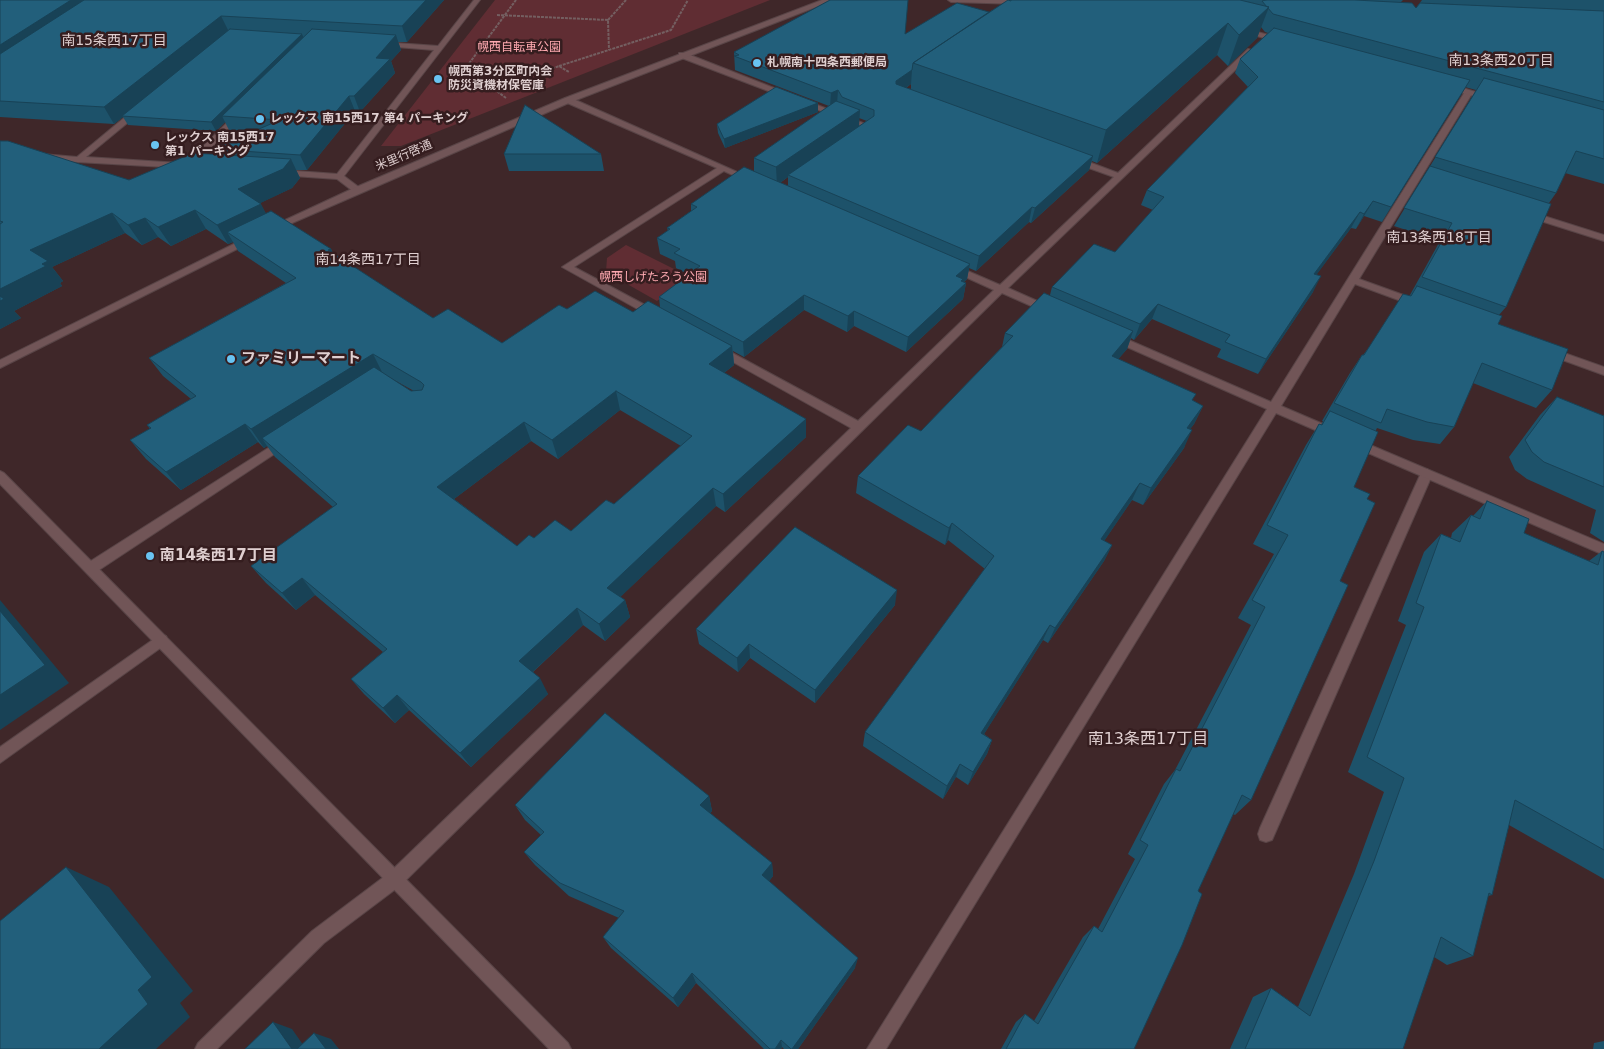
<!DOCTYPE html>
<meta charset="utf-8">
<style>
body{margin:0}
canvas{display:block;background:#3f2729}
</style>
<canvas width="1604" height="1049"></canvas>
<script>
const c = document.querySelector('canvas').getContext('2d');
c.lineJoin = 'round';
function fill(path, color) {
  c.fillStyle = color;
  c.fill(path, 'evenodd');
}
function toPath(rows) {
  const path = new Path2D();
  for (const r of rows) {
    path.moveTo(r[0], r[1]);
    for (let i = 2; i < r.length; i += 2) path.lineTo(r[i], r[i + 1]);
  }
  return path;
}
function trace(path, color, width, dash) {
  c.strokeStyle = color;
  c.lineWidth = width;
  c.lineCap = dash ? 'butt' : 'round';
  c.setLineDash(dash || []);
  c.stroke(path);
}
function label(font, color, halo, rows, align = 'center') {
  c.font = font + ' "DejaVu Sans","Noto Sans JP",sans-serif';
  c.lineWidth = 5;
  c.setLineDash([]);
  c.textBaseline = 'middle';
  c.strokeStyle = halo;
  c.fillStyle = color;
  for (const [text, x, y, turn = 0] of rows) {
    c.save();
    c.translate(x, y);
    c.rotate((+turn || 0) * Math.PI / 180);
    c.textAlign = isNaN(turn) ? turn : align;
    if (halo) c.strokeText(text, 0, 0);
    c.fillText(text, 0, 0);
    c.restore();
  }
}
fill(toPath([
 [495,0,770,0,401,146,381,146],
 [626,245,690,277,657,301,606,272,607,258]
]), '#602d33');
const lane = toPath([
 [284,438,290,442,288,445,96,572,91,573,86,572,85,568,86,564,284,438],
 [1427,469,1433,473,1272,840,1266,842,1260,840,1258,834,1260,828,1421,473,1427,469]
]);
const street = toPath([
 [474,0,480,0,344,176,360,188,360,192,354,192,337,179,279,175,278,173,282,170,337,174,434,50,384,46,380,44,381,42,438,46,474,0],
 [1248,49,1255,51,1008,288,1053,308,1053,312,1045,312,1002,293,401,885,324,943,217,1049,195,1049,198,1043,312,931,389,873,851,428,715,352,714,350,715,348,723,348,858,421,994,290,950,270,950,266,956,266,1000,285,1114,177,1072,162,1072,158,1078,158,1118,173,1248,49],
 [679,53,685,53,873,127,864,134,858,134,858,130,863,127,679,57,679,53],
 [1466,90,1473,92,1359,279,1420,301,1421,303,1420,305,1412,305,1355,284,1281,406,1337,430,1339,433,1337,436,1329,436,1276,413,886,1049,867,1049,1267,409,1109,339,1108,337,1113,334,1117,335,1271,402,1466,90],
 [565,98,571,98,755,180,748,182,724,171,574,267,658,312,658,316,650,316,562,267,717,168,565,102,565,98],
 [136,108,143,110,86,157,180,163,184,166,183,168,42,160,38,157,42,154,77,157,136,108],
 [236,114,243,116,192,167,186,167,186,163,236,114],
 [1528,211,1604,235,1604,241,1525,216,1525,212,1528,211],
 [1550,348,1604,367,1604,375,1546,354,1545,352,1550,348],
 [1356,439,1604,544,1604,555,1352,446,1350,443,1356,439],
 [161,634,166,636,168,640,166,644,0,763,0,747,161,634]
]);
const secondary = toPath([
 [822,0,834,0,571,102,276,230,270,230,268,228,354,188,565,98,822,0],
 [948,0,1021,0,1024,2,1021,4,951,2,948,0],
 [1242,28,1284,39,1285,41,1281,43,1240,31,1240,29,1242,28],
 [1444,84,1450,84,1495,98,1488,100,1444,88,1444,84],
 [250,236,255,239,253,241,0,368,0,360,250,236],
 [0,471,4,473,568,1043,571,1049,549,1049,0,484,0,471]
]);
trace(lane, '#594547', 2);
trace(street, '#594547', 2);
trace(secondary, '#594547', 2);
trace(toPath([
 [497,15,608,20,609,50],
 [608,20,626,0],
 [559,66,671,30,688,0],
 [454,72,510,77],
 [462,73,516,0],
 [506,98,498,92,511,77,539,74,559,66,569,72]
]), '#745f61', 2, [3, 1]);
fill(lane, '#715557');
fill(street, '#715557');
fill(secondary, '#715557');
fill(toPath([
 [0,0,444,0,407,42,398,42,401,50,391,61,395,73,360,112,355,111,307,170,296,170,300,178,292,188,260,203,266,214,331,249,334,254,433,318,502,343,567,309,633,312,660,307,659,297,689,275,676,268,675,261,660,254,657,238,668,231,667,228,691,211,691,204,754,172,754,158,829,106,735,70,734,52,905,34,989,12,1010,0,1403,0,1401,2,1416,8,1422,0,1604,0,1604,184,1565,173,1556,193,1549,203,1506,307,1499,315,1498,324,1552,390,1536,408,1473,383,1454,427,1440,444,1413,440,1377,428,1376,430,1354,487,1367,499,1340,581,1251,800,1235,815,1233,814,1198,891,1134,1049,1001,1049,1016,1022,1025,1014,1034,1021,1083,937,1094,926,1098,929,1135,859,1128,854,1164,784,1175,770,1251,625,1238,618,1274,554,1253,544,1306,445,1319,424,1321,425,1323,421,1322,421,1350,373,1362,355,1363,355,1410,296,1410,295,1440,241,1394,226,1476,90,1465,87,1382,222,1364,216,1356,229,1351,228,1316,275,1313,292,1258,374,1217,357,1221,349,1152,319,1134,340,1131,338,1127,349,1118,359,1203,406,1194,424,1190,429,1184,448,1143,505,1132,500,1104,541,1112,545,1104,561,1048,643,1043,640,984,734,992,740,987,754,968,785,956,777,943,799,863,746,865,732,985,569,948,540,945,545,856,493,858,476,921,431,1002,347,1005,333,1050,295,1052,287,1115,252,1153,210,1141,205,1147,190,1248,87,1235,73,1240,59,1268,33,1265,32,1261,27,1257,38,1228,66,1217,55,1097,163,1092,161,1089,170,1031,223,1029,222,976,271,969,268,967,279,964,282,966,283,963,299,906,352,854,326,847,332,804,310,744,357,733,351,734,365,724,373,806,437,725,512,716,506,620,597,625,600,630,617,605,641,583,625,533,672,548,694,471,767,409,710,395,723,364,694,351,679,383,652,315,595,296,610,266,583,251,566,333,507,275,457,267,446,264,448,258,442,181,490,146,459,130,440,150,429,147,425,191,399,163,376,149,358,286,283,238,251,233,242,228,244,206,229,171,246,158,237,142,245,125,233,52,267,63,281,60,283,62,286,14,311,21,318,0,329,0,141,129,180,215,154,212,149,250,133,230,132,225,122,216,131,128,125,123,117,114,124,0,117],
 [911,84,911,89,906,88],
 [859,118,867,121,859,126],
 [788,177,788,186,780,183],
 [387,376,414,391,411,391],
 [620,410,681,446,614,504,571,531,534,538,517,546,454,499,531,441,558,459],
 [818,103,818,112,725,148,718,133,717,124],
 [504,154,601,154,604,171,509,171],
 [1557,397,1604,416,1604,542,1590,533,1596,510,1527,479,1515,470,1509,457,1540,415],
 [1487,501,1524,533,1589,561,1602,551,1604,552,1604,879,1509,825,1492,895,1488,896,1473,956,1447,965,1434,957,1403,1049,1230,1049,1253,997,1271,988,1298,1007,1354,874,1384,792,1348,772,1406,625,1398,621,1424,552,1441,534,1451,538,1452,533,1471,515,1473,516],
 [895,605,815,703,750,658,738,672,699,644,696,629],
 [709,796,712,811,710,813,772,863,773,876,769,881,855,968,798,1049,784,1049,782,1047,781,1049,764,1049,696,983,678,1007,611,948,603,937,619,918,569,896,535,865,524,852,541,835,525,820,515,805],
 [1604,1041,1604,1049,1593,1049,1594,1043]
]), '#1d526a');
fill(toPath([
 [71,0,104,0,0,69,0,45],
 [426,0,444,0,407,42,402,26],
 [1269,7,1257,38,1228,66,1239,35],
 [221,16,229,32,122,116,123,117,114,124,104,107],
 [1228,23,1217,55,1097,163,1106,130],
 [302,34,306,43,222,116,225,122,216,131,211,122],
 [396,35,401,50,391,61,395,73,360,112,354,96,376,58],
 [912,70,911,84,895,95,896,81],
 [1470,80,1461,95,1382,222,1391,207],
 [838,90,837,104,830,107,831,93],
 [349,96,355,111,307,170,300,155],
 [818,103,818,112,725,148,724,139],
 [860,110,859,127,788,175,788,177,777,185,776,167],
 [1093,156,1089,170,1031,223,1035,208],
 [291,159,300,178,292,188,248,209,238,189],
 [1373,201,1364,216,1356,229,1364,214],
 [261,204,271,223,227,232,233,242,228,244,217,225],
 [1032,207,1029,222,976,271,979,256],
 [195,210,206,229,171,246,158,227],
 [1360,212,1351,228,1306,289,1314,274],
 [112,213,125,233,52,267,63,281,60,283,62,286,14,311,21,318,0,329,0,289,30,250],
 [145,218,158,237,142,245,128,225],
 [331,249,340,267,328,250],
 [970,264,967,279,962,284,966,283,963,299,906,352,908,337,956,276],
 [1321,276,1313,292,1258,374,1266,359],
 [804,295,804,310,744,357,743,342],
 [1158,304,1152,319,1134,340,1140,324],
 [854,311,854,326,847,332,848,316],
 [1133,331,1127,349,1106,374,1112,356],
 [732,346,734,365,711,383,709,364],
 [373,354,382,372,262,438,267,446,264,448,251,429],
 [616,391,620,410,558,459,552,440],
 [1203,406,1194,424,1178,445,1187,428],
 [806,419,806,437,725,512,723,494],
 [524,422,531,441,446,505,437,487],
 [245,424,258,442,181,490,166,472],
 [1192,430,1184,448,1143,505,1151,488],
 [1140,483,1132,500,1094,556,1101,539],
 [713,488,716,506,612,605,607,588],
 [952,523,948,540,945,545,949,528],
 [1112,545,1104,561,1048,643,1055,628],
 [302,578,315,595,296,610,282,593],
 [897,590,895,605,815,703,815,690],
 [0,600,69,683,0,730],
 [625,600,630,617,605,641,599,624],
 [577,608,583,625,527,677,519,661],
 [1050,625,1043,640,976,747,981,733],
 [749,644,750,658,738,672,737,658],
 [540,678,548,694,471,767,460,753],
 [397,695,409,710,395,723,383,708],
 [992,740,987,754,968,785,973,772],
 [960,764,956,777,943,799,947,786],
 [709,796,712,811,704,820,700,805],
 [772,863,773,876,764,888,762,875],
 [66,867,109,887,193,991,180,1003,190,1017,156,1049,99,1049],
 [858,958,855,968,798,1049,792,1049],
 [692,973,696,983,678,1007,673,998],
 [273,1022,292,1029,306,1049,292,1049],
 [314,1033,331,1039,339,1049,326,1049],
 [781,1040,782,1047,781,1049,775,1049]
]), '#184256');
const building = toPath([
 [0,0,71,0,0,45,0,0],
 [84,0,426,0,402,26,221,16,104,107,0,101,0,54,84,0],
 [830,0,908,0,905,34,957,3,989,12,913,63,912,70,896,81,896,84,1093,156,1035,208,1032,207,979,256,788,175,874,116,874,110,842,97,838,90,831,93,734,56,739,55,734,52,830,0],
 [1008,0,1011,1,1011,0,1240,0,1269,7,1239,35,1228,23,1106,130,913,63,1008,0],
 [1266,0,1355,0,1412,3,1416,8,1420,3,1604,11,1604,102,1273,14,1268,8,1269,7,1267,7,1262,1,1266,0],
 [1274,28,1470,80,1391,207,1373,201,1364,214,1360,212,1314,274,1321,276,1266,359,1225,342,1230,335,1158,304,1140,324,1052,287,1094,244,1115,252,1164,197,1147,190,1258,77,1240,59,1274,28],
 [230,29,302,34,211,122,122,116,230,29],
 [312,29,396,35,376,58,390,59,354,96,349,96,300,155,212,149,280,120,222,116,312,29],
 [1484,78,1604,110,1604,159,1576,151,1556,193,1435,157,1484,78],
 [776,87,818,103,724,139,717,124,776,87],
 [836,101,860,110,776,167,754,158,836,101],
 [525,105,601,154,504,154,525,105],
 [0,141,8,141,129,180,193,153,291,159,283,169,238,189,261,204,217,225,195,210,158,227,145,218,128,225,112,213,30,250,48,261,42,264,46,266,0,289,0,224,3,222,0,221,0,141],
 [1430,166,1551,204,1506,307,1422,277,1452,223,1404,208,1430,166],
 [744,167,970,264,956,276,963,279,961,281,966,283,908,337,854,311,848,316,804,295,743,342,659,297,700,266,674,253,680,249,657,238,670,229,667,228,697,207,691,204,744,167],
 [271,211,331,249,328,250,433,318,448,309,502,343,559,305,567,309,595,291,633,312,648,301,732,346,709,364,806,419,723,494,713,488,607,588,625,600,599,624,577,608,519,661,540,678,460,753,397,695,383,708,351,679,387,649,302,578,282,593,251,566,337,504,262,438,374,367,411,391,422,390,424,385,421,382,373,354,251,429,245,424,166,472,130,440,151,428,147,425,196,396,149,358,296,278,227,232,271,211],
 [616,391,692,436,614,504,606,500,571,531,555,520,534,538,529,535,517,546,437,487,524,422,552,440,616,391],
 [1417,286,1502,316,1498,324,1568,349,1552,390,1482,363,1454,427,1427,422,1387,409,1381,423,1334,403,1362,355,1364,355,1403,294,1411,296,1417,286],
 [1044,293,1133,331,1112,356,1196,394,1192,400,1203,406,1187,428,1192,430,1151,488,1140,483,1101,539,1112,545,1055,628,1050,625,981,733,992,740,973,772,960,764,947,786,865,732,994,556,952,523,949,528,858,476,908,425,921,431,1013,336,1005,333,1044,293],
 [0,296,4,299,0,301,0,296],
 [1557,397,1604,416,1604,487,1544,462,1532,452,1525,440,1557,397],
 [1330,411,1378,432,1354,487,1370,494,1367,499,1375,503,1340,581,1348,585,1251,800,1242,795,1198,891,1202,894,1182,945,1134,1049,1006,1049,1025,1014,1038,1024,1094,926,1102,932,1148,845,1140,840,1176,769,1180,771,1265,607,1252,600,1288,535,1267,525,1319,424,1322,425,1330,411],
 [1487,501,1529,519,1524,533,1598,565,1602,551,1604,552,1604,850,1515,800,1492,895,1489,893,1473,956,1441,937,1403,1049,1245,1049,1271,988,1310,1016,1374,861,1404,778,1367,757,1424,607,1416,603,1441,534,1460,542,1471,515,1480,519,1487,501],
 [795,527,897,590,815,690,749,644,737,658,696,629,795,527],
 [0,611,45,665,0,695,0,611],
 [605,713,709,796,700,805,772,863,762,875,858,958,792,1049,791,1049,781,1040,775,1049,770,1049,692,973,673,998,603,937,624,911,560,883,524,852,544,832,515,805,605,713],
 [66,867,152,977,138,990,148,1004,99,1049,0,1049,0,921,66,867],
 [273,1022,292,1049,245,1049,273,1022],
 [314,1033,326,1049,297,1049,314,1033]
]);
fill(building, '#225f7b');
trace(building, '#184256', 1);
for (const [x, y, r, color] of [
 [757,63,5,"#69c3f1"],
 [438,79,5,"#69c3f1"],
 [260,119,5,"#69c3f1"],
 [155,145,5,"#69c3f1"],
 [231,359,5,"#69c3f1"],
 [150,556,5,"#69c3f1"]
]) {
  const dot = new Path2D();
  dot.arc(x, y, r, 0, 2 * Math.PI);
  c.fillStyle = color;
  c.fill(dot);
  trace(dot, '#351d1f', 2);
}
label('12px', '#fea9b0', '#351d1f', [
 ["幌西自転車公園",519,48],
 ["幌西しげたろう公園",653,278]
]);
label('bold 12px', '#dfcfd0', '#351d1f', [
 ["札幌南十四条西郵便局",767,63],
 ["幌西第3分区町内会",448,72],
 ["防災資機材保管庫",448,86],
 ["レックス 南15西17 第4 パーキング",270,119],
 ["レックス 南15西17",165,138],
 ["第1 パーキング",165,152]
], 'left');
label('12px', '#dfcfd0', '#351d1f', [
 ["米里行啓通",404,156,-23]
]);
label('14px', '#dfcfd0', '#351d1f', [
 ["南15条西17丁目",114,41],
 ["南13条西20丁目",1501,61],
 ["南13条西18丁目",1439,238],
 ["南14条西17丁目",368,260]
]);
label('bold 15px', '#dfcfd0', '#351d1f', [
 ["ファミリーマート",241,359],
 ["南14条西17丁目",160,556]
], 'left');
label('16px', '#dfcfd0', '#351d1f', [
 ["南13条西17丁目",1148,740]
]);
</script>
